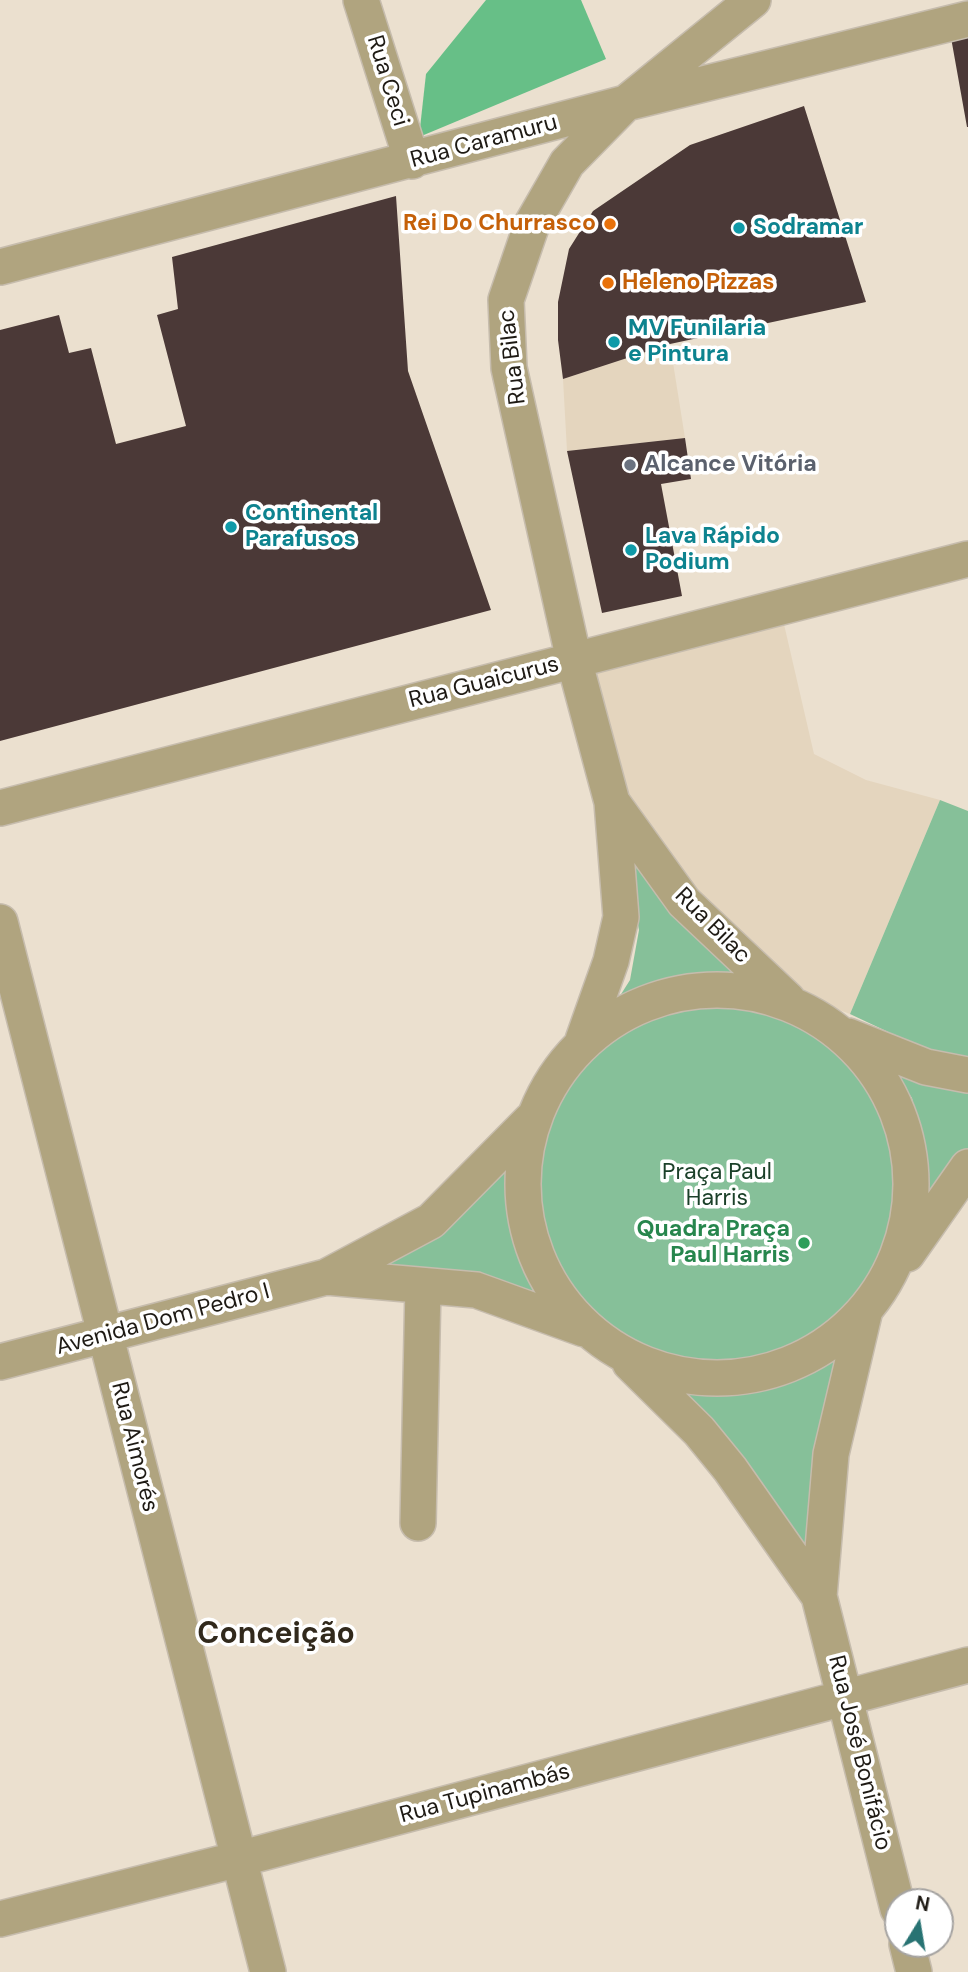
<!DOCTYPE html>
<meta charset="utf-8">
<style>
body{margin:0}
#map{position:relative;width:968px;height:1972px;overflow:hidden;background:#ebe0cf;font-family:"DM Sans",sans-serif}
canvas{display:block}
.north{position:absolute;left:884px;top:1888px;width:70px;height:70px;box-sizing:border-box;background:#fff;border:2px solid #a5a3a1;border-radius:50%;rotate:11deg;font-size:19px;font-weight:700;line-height:28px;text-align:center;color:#1e1a14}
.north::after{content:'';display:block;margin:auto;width:24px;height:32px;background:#287373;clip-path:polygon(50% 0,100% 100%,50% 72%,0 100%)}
</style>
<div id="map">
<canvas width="968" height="1972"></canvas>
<div class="north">N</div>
</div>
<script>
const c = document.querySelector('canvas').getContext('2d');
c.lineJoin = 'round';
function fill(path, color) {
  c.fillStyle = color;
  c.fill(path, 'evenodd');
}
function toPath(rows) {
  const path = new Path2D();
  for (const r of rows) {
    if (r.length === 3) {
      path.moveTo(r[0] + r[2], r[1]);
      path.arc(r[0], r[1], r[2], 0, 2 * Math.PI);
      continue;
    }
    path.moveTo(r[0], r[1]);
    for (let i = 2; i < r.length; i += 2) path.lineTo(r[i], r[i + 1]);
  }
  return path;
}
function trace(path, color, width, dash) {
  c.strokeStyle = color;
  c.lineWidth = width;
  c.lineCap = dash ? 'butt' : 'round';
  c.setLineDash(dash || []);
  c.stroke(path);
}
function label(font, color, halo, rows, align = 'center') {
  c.font = font + ' "DM Sans",sans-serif';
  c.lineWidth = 7;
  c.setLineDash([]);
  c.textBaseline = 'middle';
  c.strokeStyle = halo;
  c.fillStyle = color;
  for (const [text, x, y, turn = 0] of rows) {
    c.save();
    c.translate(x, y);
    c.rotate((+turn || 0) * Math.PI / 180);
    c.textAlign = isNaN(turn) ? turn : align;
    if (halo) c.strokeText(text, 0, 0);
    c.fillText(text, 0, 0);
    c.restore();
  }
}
fill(toPath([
 [670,344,685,438,567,451,563,379],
 [783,620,814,754,866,780,940,800,850,1014,818,1002,689,890,616,792,586,667]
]), '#e4d5be');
fill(toPath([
 [940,800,968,811,968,1062,954,1063,850,1014],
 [622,841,751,979,719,977,674,983,618,999,630,980,639,930],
 [717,1185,181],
 [883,1058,968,1091,968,1148,921,1212,924,1150,912,1098],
 [510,1155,508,1205,525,1266,549,1306,377,1266],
 [853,1342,807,1557,665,1383,755,1389,806,1374]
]), '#86c099');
fill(toPath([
 [486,0,581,0,606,59,419,137,426,74]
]), '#67bf87');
fill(toPath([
 [968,26,968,127,967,127,950,32],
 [804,106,866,302,670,344,563,379,558,340,558,302,569,249,593,211,690,145],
 [396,196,408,371,491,610,0,741,0,330,59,315,69,353,91,348,116,444,186,426,157,315,178,309,172,257],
 [685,438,691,479,661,484,682,596,602,613,567,451]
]), '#4b3937');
const minor = toPath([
 [361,0,412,161],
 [0,267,626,103,968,19],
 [612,802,684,902,788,1000],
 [0,808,968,559],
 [0,922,268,1972],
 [717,1184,194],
 [848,1036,926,1067,968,1075],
 [583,1040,611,961,621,917,612,802,574,660,509,368,506,300,532,224,567,163,626,103,753,0],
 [907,1254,968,1167],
 [326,1277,476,1290,584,1329],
 [865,1310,831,1454,819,1596,898,1909],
 [0,1362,326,1277,431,1221,531,1120],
 [630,1363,699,1431,730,1469,819,1596],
 [418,1523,423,1286],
 [0,1919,239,1859,968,1665],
 [907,1944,914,1972]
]);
trace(minor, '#c6bcad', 38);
trace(minor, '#b0a47f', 35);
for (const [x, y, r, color] of [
 [610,224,7,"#e8710a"],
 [739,228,7,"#0f9aa8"],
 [608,283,7,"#e8710a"],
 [614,342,7,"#0f9aa8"],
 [630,465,7,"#6b7280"],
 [231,527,7,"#0f9aa8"],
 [631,550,7,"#0f9aa8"],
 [804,1243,7,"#2e9e5b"]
]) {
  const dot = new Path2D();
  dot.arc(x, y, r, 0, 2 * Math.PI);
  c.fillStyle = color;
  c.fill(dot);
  trace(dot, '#fff', 2.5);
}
label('23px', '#1e1a14', '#fff', [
 ["Rua Ceci",387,81,73],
 ["Rua Caramuru",484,142,-15],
 ["Rua Bilac",513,357,-97],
 ["Rua Guaicurus",484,683,-14],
 ["Rua Bilac",712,926,45],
 ["Avenida Dom Pedro I",163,1320,-15],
 ["Rua Aimorés",134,1447,76],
 ["Rua José Bonifácio",859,1753,76],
 ["Rua Tupinambás",485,1794,-15]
]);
label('bold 23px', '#c56008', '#fff', [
 ["Rei Do Churrasco",596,224],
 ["Heleno Pizzas",622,283,"left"]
], 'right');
label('bold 23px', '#0d838f', '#fff', [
 ["Sodramar",753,228],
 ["MV Funilaria",628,329],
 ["e Pintura",628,355],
 ["Continental",245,514],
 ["Parafusos",245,540],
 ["Lava Rápido",645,537],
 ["Podium",645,563]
], 'left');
label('bold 23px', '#5b616d', '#fff', [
 ["Alcance Vitória",644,465]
], 'left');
label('23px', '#1b4029', '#fff', [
 ["Praça Paul",717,1173],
 ["Harris",717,1199]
]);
label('bold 23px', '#27864d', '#fff', [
 ["Quadra Praça",790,1230],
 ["Paul Harris",790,1256]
], 'right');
label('bold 30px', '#31291c', '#fff', [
 ["Conceição",276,1635]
]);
</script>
